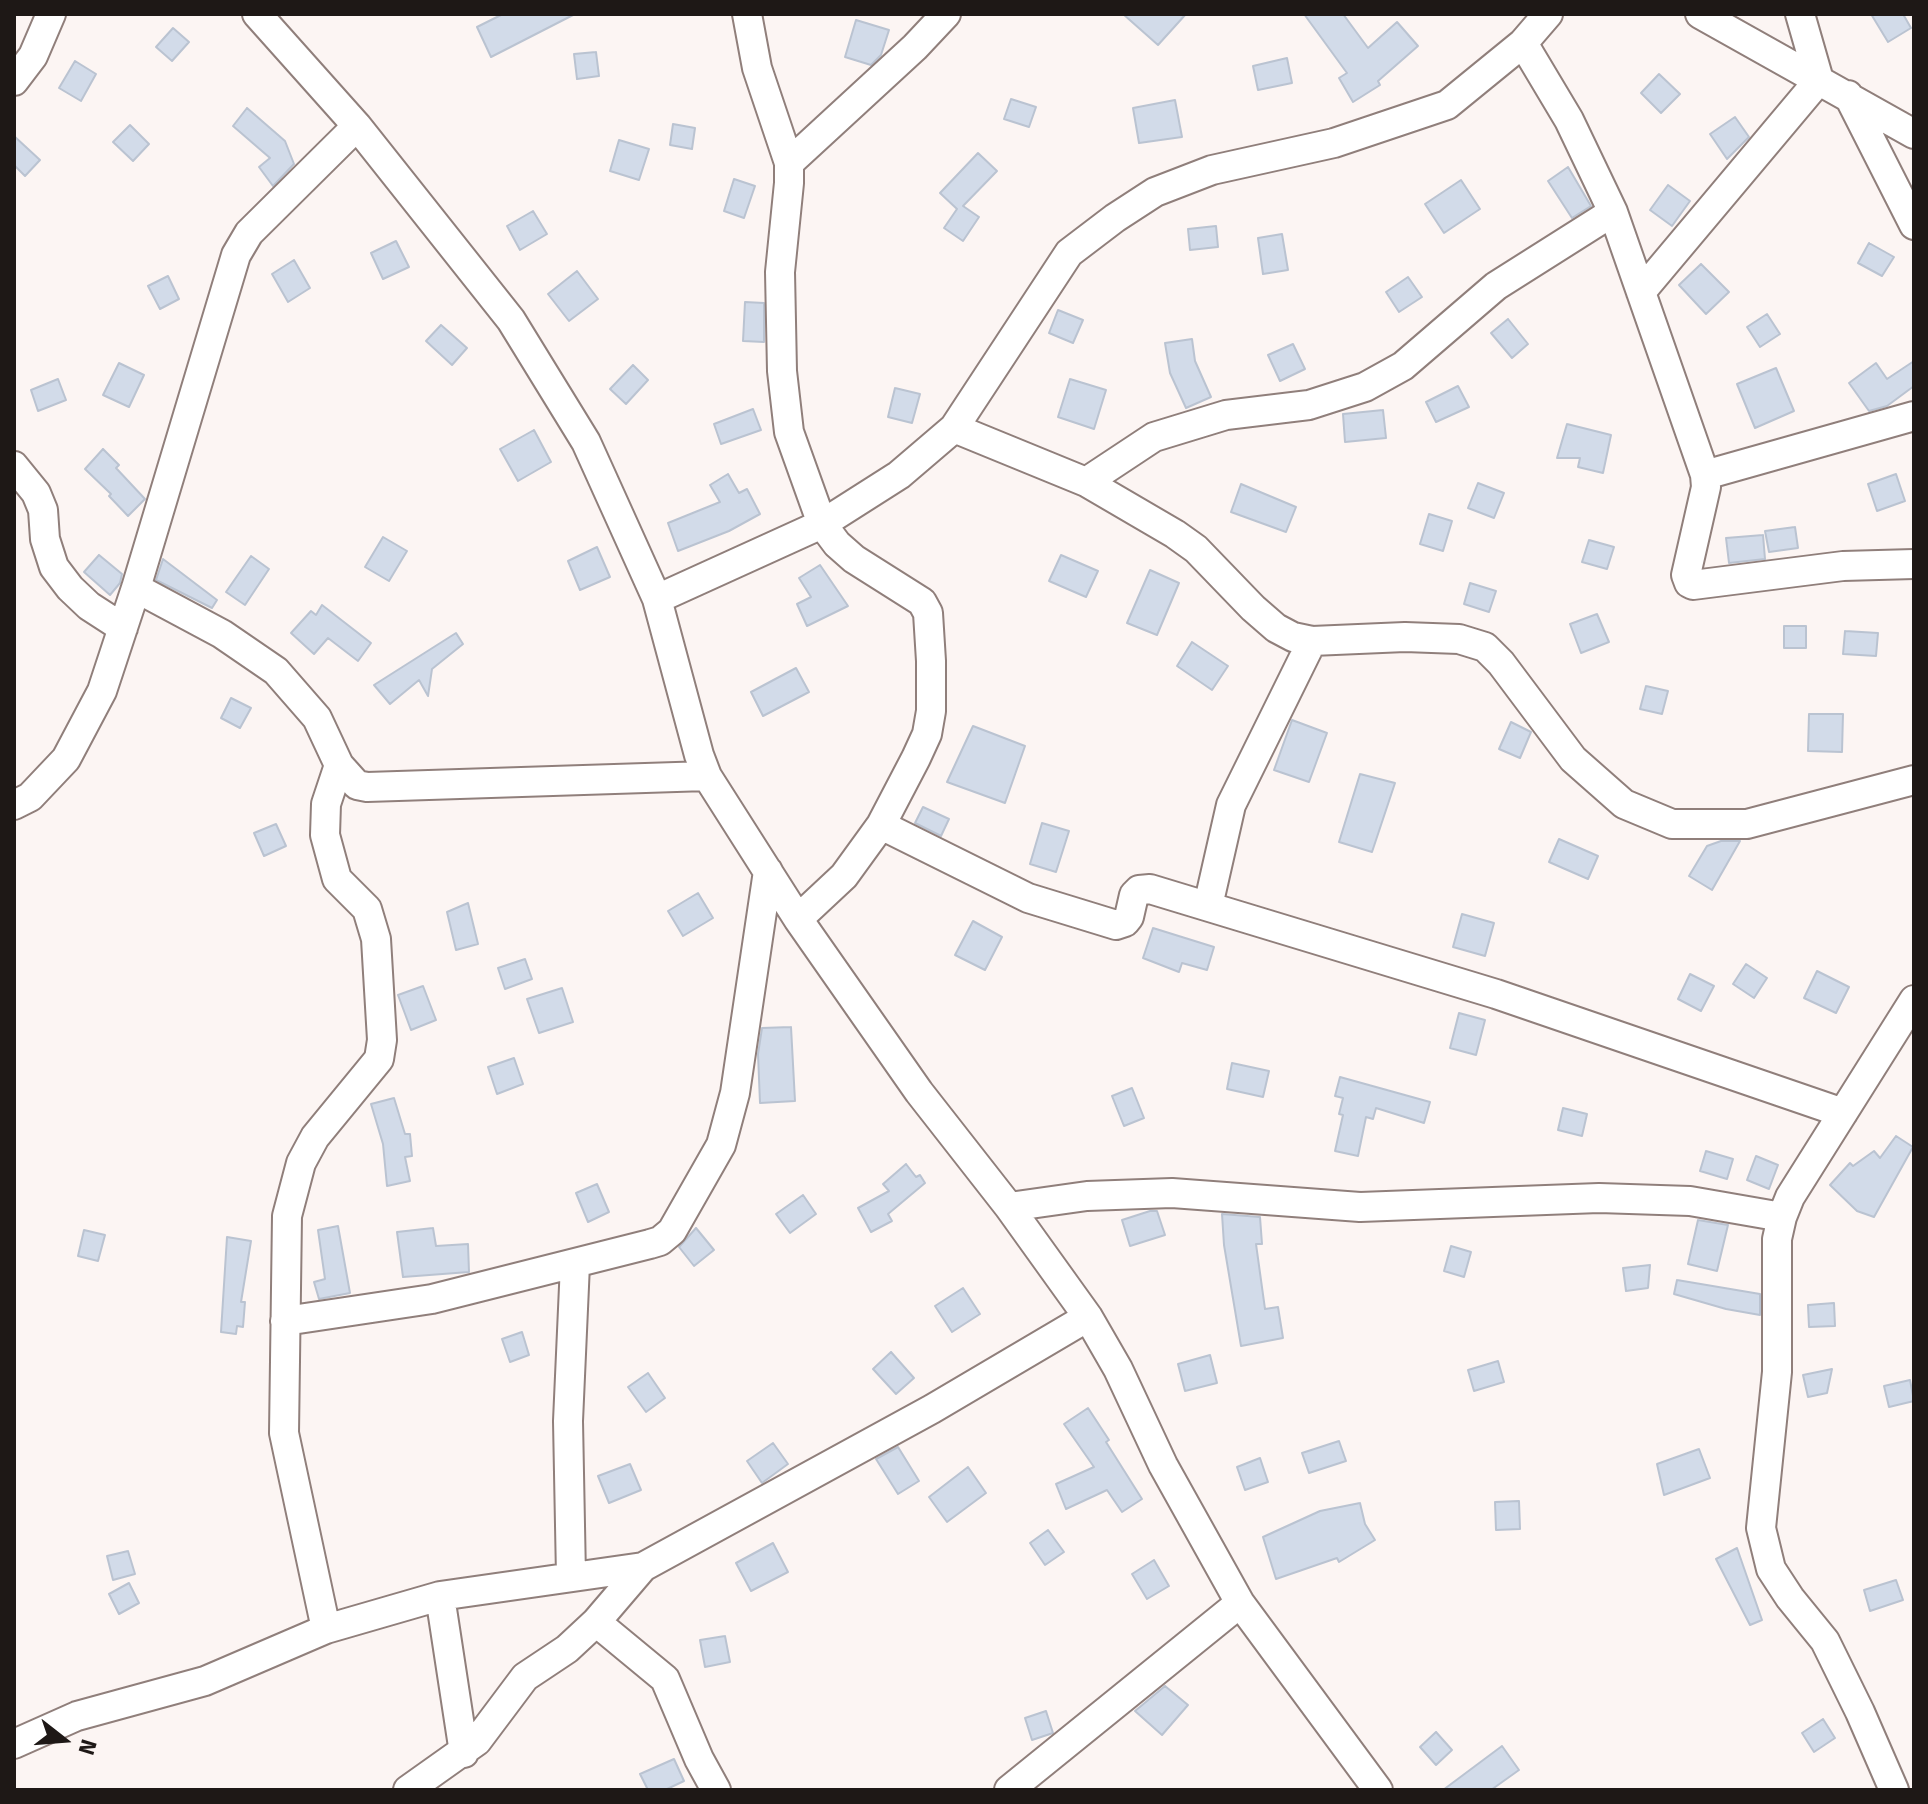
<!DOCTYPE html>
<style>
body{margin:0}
#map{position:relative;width:1928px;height:1804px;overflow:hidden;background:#fcf5f3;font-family:"Fira Sans",sans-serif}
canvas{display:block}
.frame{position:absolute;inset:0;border:16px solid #1e1816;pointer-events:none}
.north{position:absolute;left:24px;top:1700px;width:80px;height:80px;-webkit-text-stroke:6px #fcf5f3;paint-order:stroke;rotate:107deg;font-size:22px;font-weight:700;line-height:32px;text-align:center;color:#1e1816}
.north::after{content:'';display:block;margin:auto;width:28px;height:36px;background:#1e1816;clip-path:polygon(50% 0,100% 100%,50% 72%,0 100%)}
</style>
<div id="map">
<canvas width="1928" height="1804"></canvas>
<div class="frame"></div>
<div class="north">N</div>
</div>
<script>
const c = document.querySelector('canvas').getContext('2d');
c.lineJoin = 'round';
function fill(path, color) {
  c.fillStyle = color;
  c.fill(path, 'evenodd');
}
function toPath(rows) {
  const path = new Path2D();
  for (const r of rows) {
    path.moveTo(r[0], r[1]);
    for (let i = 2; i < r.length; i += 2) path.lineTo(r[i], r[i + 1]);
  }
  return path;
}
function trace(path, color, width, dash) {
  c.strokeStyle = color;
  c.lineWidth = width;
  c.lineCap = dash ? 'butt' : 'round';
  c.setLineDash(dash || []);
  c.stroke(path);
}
const building = toPath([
 [503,14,575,14,491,57,477,27,503,14],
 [1123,14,1186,14,1158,45,1123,14],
 [1304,14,1343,14,1368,48,1397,22,1418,46,1378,81,1380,85,1353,102,1339,78,1347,73,1304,14],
 [1871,14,1903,14,1911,28,1888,42,1871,14],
 [856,20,889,30,881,55,871,65,845,57,856,20],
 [173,28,189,42,172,61,156,47,173,28],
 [596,52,599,76,577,79,574,54,596,52],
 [1287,58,1292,83,1258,90,1253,66,1287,58],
 [75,61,96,74,81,101,59,88,75,61],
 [1659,74,1680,94,1661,113,1641,93,1659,74],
 [1011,99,1036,107,1029,127,1004,119,1011,99],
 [1175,100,1182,137,1139,143,1133,108,1175,100],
 [247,108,285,141,294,164,273,186,259,167,270,158,233,126,247,108],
 [1735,117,1749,137,1727,159,1710,134,1735,117],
 [673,124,695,128,692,149,670,145,673,124],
 [130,125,149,144,133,161,113,142,130,125],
 [14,136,40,160,25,176,14,165,14,136],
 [619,140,649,149,639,180,610,171,619,140],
 [978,153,997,171,963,206,979,217,963,241,944,228,957,209,940,193,978,153],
 [1568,167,1591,206,1572,218,1548,181,1568,167],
 [734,179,755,186,744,218,724,211,734,179],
 [1461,180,1480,209,1444,233,1425,204,1461,180],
 [1668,185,1690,201,1672,226,1650,210,1668,185],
 [533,211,547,234,520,250,507,226,533,211],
 [1216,226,1218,247,1190,250,1188,229,1216,226],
 [1282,234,1288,270,1263,274,1258,238,1282,234],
 [396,241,409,267,383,279,371,253,396,241],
 [1869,243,1894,257,1882,276,1858,263,1869,243],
 [294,260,310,288,288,302,272,274,294,260],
 [1701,264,1729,292,1706,314,1679,285,1701,264],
 [577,271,598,299,569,321,548,294,577,271],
 [168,276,179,299,160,309,148,286,168,276],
 [1408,277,1422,297,1399,312,1386,292,1408,277],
 [745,302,764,303,764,342,743,341,745,302],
 [1058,310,1083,320,1073,343,1049,333,1058,310],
 [1767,314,1780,334,1760,347,1747,327,1767,314],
 [1508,319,1528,344,1512,358,1491,333,1508,319],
 [441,325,467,348,452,365,426,341,441,325],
 [1192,339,1195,361,1211,397,1186,408,1170,373,1165,343,1192,339],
 [1293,344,1305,369,1280,381,1268,355,1293,344],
 [1914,361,1914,386,1887,406,1869,411,1849,383,1876,363,1887,379,1914,361],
 [119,363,144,375,129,407,103,395,119,363],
 [633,365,648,380,626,404,610,389,633,365],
 [1776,368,1794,411,1755,428,1737,384,1776,368],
 [58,379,66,400,38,411,31,390,58,379],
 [1070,379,1106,390,1094,429,1058,417,1070,379],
 [1458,386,1469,407,1436,422,1426,402,1458,386],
 [895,388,920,394,912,423,888,417,895,388],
 [753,409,761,430,721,444,714,424,753,409],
 [1383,410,1386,438,1345,442,1343,414,1383,410],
 [1567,424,1611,435,1603,473,1578,467,1580,458,1557,458,1567,424],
 [534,430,551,462,518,481,500,449,534,430],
 [103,449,119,465,116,468,145,499,128,516,109,496,111,494,85,469,103,449],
 [728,474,739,493,747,489,760,514,729,531,678,551,668,523,720,502,710,485,728,474],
 [1896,474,1905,501,1877,511,1868,484,1896,474],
 [1478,483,1504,493,1494,518,1468,508,1478,483],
 [1241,484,1296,507,1286,532,1231,512,1241,484],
 [1429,514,1452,521,1443,551,1420,544,1429,514],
 [1795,527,1798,548,1769,552,1765,531,1795,527],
 [1763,535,1765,559,1729,563,1726,538,1763,535],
 [383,537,407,551,389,581,365,567,383,537],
 [1589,540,1614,547,1607,569,1582,562,1589,540],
 [597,547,610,577,580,590,568,561,597,547],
 [99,555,122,574,120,583,110,595,84,572,99,555],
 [1061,555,1098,571,1086,597,1049,581,1061,555],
 [251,556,269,569,245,605,226,592,251,556],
 [163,559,217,600,212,608,156,580,163,559],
 [820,565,848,606,807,626,797,604,811,597,799,578,820,565],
 [1150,570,1179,583,1157,635,1127,623,1150,570],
 [1470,583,1496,591,1489,612,1464,604,1470,583],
 [322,605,371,643,358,661,328,638,314,654,291,633,311,611,316,615,322,605],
 [1597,614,1609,642,1581,653,1570,624,1597,614],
 [1784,626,1806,626,1806,648,1784,648,1784,626],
 [1845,631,1878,633,1876,656,1843,654,1845,631],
 [456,633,463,644,432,669,428,696,419,680,390,704,374,685,456,633],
 [1192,642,1228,666,1212,690,1177,666,1192,642],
 [796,668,809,692,763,716,751,692,796,668],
 [1646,686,1668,691,1662,714,1640,709,1646,686],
 [231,698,251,708,240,728,221,718,231,698],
 [1809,714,1843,714,1842,752,1808,751,1809,714],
 [1292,720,1327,733,1309,782,1274,770,1292,720],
 [1511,722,1531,732,1520,758,1499,749,1511,722],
 [973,726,1025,746,1005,803,947,782,973,726],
 [1360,774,1395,783,1372,852,1339,842,1360,774],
 [923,807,949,819,941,836,915,823,923,807],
 [1042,823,1069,831,1056,872,1030,864,1042,823],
 [276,824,286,846,264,856,254,833,276,824],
 [1559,839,1598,856,1588,879,1549,862,1559,839],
 [1721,841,1740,841,1712,890,1689,876,1707,846,1721,841],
 [698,893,713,918,683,936,668,911,698,893],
 [468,903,478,944,456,950,447,912,468,903],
 [1462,914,1494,923,1485,956,1453,947,1462,914],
 [973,921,1002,937,985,970,955,955,973,921],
 [1153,928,1214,947,1207,970,1182,963,1179,972,1143,958,1153,928],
 [525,959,532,979,505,989,498,968,525,959],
 [1746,964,1767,978,1754,998,1733,984,1746,964],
 [1817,971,1849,987,1836,1013,1804,998,1817,971],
 [1690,974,1714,986,1701,1011,1678,999,1690,974],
 [423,986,436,1020,411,1030,398,995,423,986],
 [562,988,573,1022,539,1033,527,999,562,988],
 [1459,1013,1485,1020,1476,1055,1450,1048,1459,1013],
 [791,1027,795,1101,760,1103,758,1054,762,1028,791,1027],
 [514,1058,523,1084,497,1094,488,1067,514,1058],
 [1232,1063,1269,1071,1263,1097,1227,1089,1232,1063],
 [1340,1077,1430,1102,1424,1123,1376,1108,1373,1119,1366,1117,1358,1156,1335,1151,1343,1115,1339,1114,1343,1098,1335,1096,1340,1077],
 [1132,1088,1144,1118,1124,1126,1112,1096,1132,1088],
 [394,1098,405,1134,410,1134,412,1156,405,1157,410,1181,387,1186,383,1144,371,1104,394,1098],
 [1563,1108,1587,1114,1582,1136,1558,1130,1563,1108],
 [1896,1136,1913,1147,1874,1217,1857,1211,1830,1185,1850,1163,1853,1166,1874,1151,1880,1158,1896,1136],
 [1706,1151,1733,1159,1727,1179,1700,1171,1706,1151],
 [1756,1156,1778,1165,1769,1189,1747,1180,1756,1156],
 [906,1164,916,1177,920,1175,925,1183,888,1214,892,1221,871,1232,858,1208,889,1191,883,1184,906,1164],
 [597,1184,609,1212,588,1222,576,1193,597,1184],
 [803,1195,816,1214,790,1233,776,1214,803,1195],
 [1150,1211,1157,1211,1165,1235,1130,1246,1122,1220,1150,1211],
 [1222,1214,1260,1217,1262,1244,1256,1244,1265,1309,1278,1307,1283,1338,1241,1346,1224,1245,1222,1214],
 [1698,1220,1728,1225,1717,1271,1688,1264,1698,1220],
 [338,1226,350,1293,319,1299,314,1282,325,1279,318,1230,338,1226],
 [433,1228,436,1246,468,1244,469,1272,403,1277,397,1232,433,1228],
 [696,1228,714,1250,694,1266,679,1247,696,1228],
 [84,1230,105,1235,98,1261,78,1256,84,1230],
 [227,1237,251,1241,241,1302,245,1302,243,1327,237,1326,236,1334,221,1332,227,1237],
 [1451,1246,1471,1252,1464,1277,1444,1271,1451,1246],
 [1650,1265,1648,1288,1626,1291,1623,1268,1650,1265],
 [1677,1280,1760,1294,1760,1315,1726,1309,1674,1294,1677,1280],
 [963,1288,980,1314,952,1332,935,1306,963,1288],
 [1834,1303,1835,1326,1809,1327,1808,1305,1834,1303],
 [522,1332,529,1355,510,1362,502,1339,522,1332],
 [891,1352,914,1378,896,1394,873,1369,891,1352],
 [1210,1355,1217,1383,1185,1391,1178,1364,1210,1355],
 [1498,1361,1504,1382,1474,1391,1468,1370,1498,1361],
 [1832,1369,1827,1393,1808,1397,1803,1375,1832,1369],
 [648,1373,665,1398,646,1412,628,1387,648,1373],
 [1910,1380,1914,1401,1889,1407,1884,1386,1910,1380],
 [1088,1408,1109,1440,1106,1442,1142,1499,1122,1512,1107,1490,1066,1509,1056,1484,1094,1467,1064,1424,1088,1408],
 [1339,1441,1346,1461,1309,1473,1302,1453,1339,1441],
 [773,1443,788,1464,762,1483,747,1461,773,1443],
 [898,1447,919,1481,898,1494,876,1459,898,1447],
 [1699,1449,1710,1478,1664,1495,1657,1464,1699,1449],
 [1260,1458,1268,1482,1245,1490,1237,1467,1260,1458],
 [630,1464,641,1490,609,1503,598,1476,630,1464],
 [968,1467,986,1493,947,1522,929,1497,968,1467],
 [1519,1501,1520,1529,1496,1530,1495,1502,1519,1501],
 [1360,1503,1365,1524,1375,1540,1339,1562,1337,1558,1276,1579,1263,1537,1320,1511,1360,1503],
 [1048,1530,1064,1552,1045,1565,1030,1543,1048,1530],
 [773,1543,788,1572,751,1591,736,1563,773,1543],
 [1737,1548,1762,1620,1750,1625,1716,1559,1737,1548],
 [128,1551,135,1574,113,1580,107,1556,128,1551],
 [1154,1560,1169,1586,1147,1599,1132,1574,1154,1560],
 [1896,1580,1903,1600,1870,1611,1864,1590,1896,1580],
 [129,1583,139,1603,119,1614,109,1594,129,1583],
 [725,1636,730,1662,705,1667,700,1640,725,1636],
 [1165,1686,1188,1705,1162,1735,1135,1711,1165,1686],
 [1046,1711,1053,1733,1032,1740,1025,1718,1046,1711],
 [1823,1719,1835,1738,1814,1752,1802,1733,1823,1719],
 [1436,1732,1452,1750,1436,1765,1420,1747,1436,1732],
 [1502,1746,1519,1770,1491,1790,1443,1790,1502,1746],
 [674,1759,684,1781,665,1790,648,1790,640,1774,674,1759]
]);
fill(building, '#d2dbe9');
trace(building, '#bac3d1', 2);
const street = toPath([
 [257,14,357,126,511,320,586,442,657,599,699,755,707,776,798,919,919,1092,1009,1207,1088,1317,1118,1369,1163,1465,1240,1603,1378,1790],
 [747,14,757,68,789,163,789,183,780,272,782,371,789,432,822,524,837,544,854,559,922,602,928,613,931,661,931,711,927,734,916,758,881,825,844,876,798,919],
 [1700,14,1914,134],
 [1523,43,1569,120,1613,212,1705,475,1706,487,1686,575,1689,583,1693,585,1843,566,1914,564],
 [14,81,33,56,51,14],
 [1848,95,1914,225],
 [789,163,915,47,946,14],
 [1641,292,1819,80,1800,14],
 [954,428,1086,482,1175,534,1196,549,1253,608,1276,628,1293,637,1312,641,1405,637,1459,639,1485,647,1501,663,1573,759,1624,804,1672,824,1747,824,1914,780],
 [14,466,36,493,43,510,45,539,54,567,70,588,89,606,123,628],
 [1705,475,1914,416],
 [1086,482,1154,437,1226,415,1309,405,1365,387,1403,366,1496,286,1613,212],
 [136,588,222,634,276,671,317,718,339,765,357,785,367,787,707,776],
 [657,599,822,524,899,475,954,428,1069,253,1115,218,1155,192,1212,170,1334,143,1447,105,1523,43,1548,14],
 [14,805,30,797,66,759,102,691,136,588,236,255,249,233,357,126],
 [881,825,1028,898,1116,925,1125,922,1129,917,1134,895,1139,890,1150,889,1496,994,1843,1113],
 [1208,906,1231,805,1312,641],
 [1009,1207,1087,1196,1172,1193,1360,1207,1599,1198,1690,1201,1782,1217],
 [285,1321,432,1299,650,1244,660,1241,672,1231,721,1145,735,1093,768,871],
 [571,1577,568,1421,575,1264],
 [440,1596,464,1753],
 [596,1622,665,1679,699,1759,716,1790],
 [326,1629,284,1433,287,1216,301,1163,315,1137,379,1059,382,1040,376,939,367,909,337,879,325,835,326,804,339,765],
 [14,1744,77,1716,205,1681,326,1629,440,1596,643,1567],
 [408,1790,477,1741,525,1677,567,1649,596,1622,643,1567,932,1409,1088,1317],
 [1009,1790,1240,1603],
 [1894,1790,1860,1712,1825,1641,1790,1598,1771,1569,1761,1528,1777,1372,1777,1239,1782,1217,1790,1197,1914,1000]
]);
trace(street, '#907f7b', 32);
trace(street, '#fff', 28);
</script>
